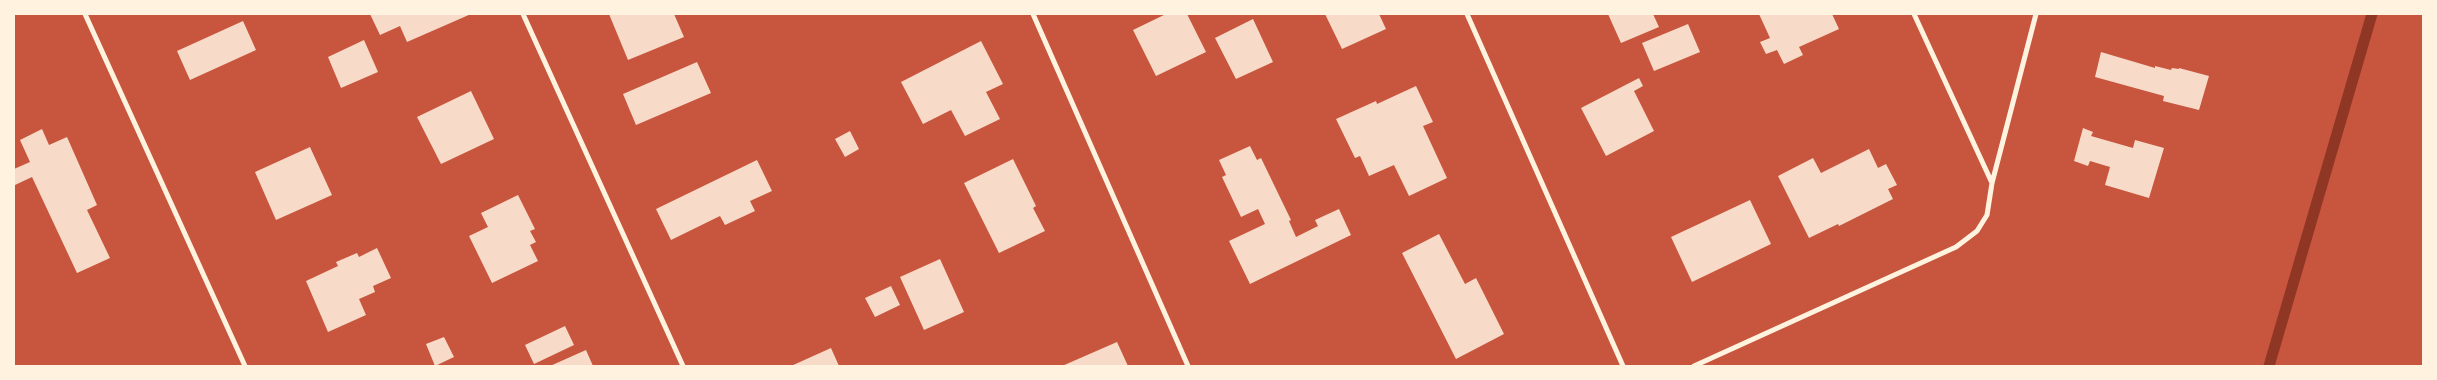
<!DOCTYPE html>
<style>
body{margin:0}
#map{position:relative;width:2437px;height:380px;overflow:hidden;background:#c8553d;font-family:Bitter,serif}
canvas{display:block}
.frame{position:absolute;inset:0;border:15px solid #fff3e0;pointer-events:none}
</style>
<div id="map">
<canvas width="2437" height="380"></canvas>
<div class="frame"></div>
</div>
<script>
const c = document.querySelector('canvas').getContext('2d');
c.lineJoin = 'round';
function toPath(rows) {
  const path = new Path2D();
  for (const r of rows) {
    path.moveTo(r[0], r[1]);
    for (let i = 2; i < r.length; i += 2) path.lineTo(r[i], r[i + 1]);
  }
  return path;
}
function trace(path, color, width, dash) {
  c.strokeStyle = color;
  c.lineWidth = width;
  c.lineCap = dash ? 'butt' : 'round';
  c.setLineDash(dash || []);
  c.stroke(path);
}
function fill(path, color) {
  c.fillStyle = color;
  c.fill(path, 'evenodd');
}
trace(toPath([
 [2269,366,2372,14]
]), '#8f3625', 11);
fill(toPath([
 [370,14,471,14,407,42,400,26,380,35],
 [609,14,674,14,684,37,628,60],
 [1166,14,1187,14,1206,52,1156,76,1133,30],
 [1325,14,1379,14,1386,29,1342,49],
 [1608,14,1653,14,1659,27,1621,43],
 [1759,14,1832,14,1839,29,1799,47,1803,55,1784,64,1777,50,1766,54,1760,42,1770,38],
 [1253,19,1273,62,1236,79,1215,38],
 [243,21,256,50,190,80,177,51],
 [1688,24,1700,52,1654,71,1642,43],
 [364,40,378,72,341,88,328,57],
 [981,41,1003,84,986,92,1000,119,965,136,951,110,923,124,901,82],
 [2101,52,2155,68,2155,66,2171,70,2172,68,2179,69,2179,68,2209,76,2199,110,2163,101,2164,96,2095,77],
 [697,62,711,93,636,125,623,94],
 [1639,78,1643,86,1634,91,1654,131,1606,156,1581,108],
 [1416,86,1433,122,1423,126,1447,178,1409,196,1394,165,1369,176,1360,156,1355,158,1336,119,1376,101,1377,104],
 [471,91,494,139,441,164,417,117],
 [2083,128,2093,132,2091,136,2133,148,2135,140,2164,148,2149,198,2105,185,2110,167,2090,161,2088,166,2074,161],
 [42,129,49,145,67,137,97,205,87,210,110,258,77,273,32,177,15,185,14,183,14,169,30,162,20,140],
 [850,131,859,149,845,157,835,139],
 [1250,146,1257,160,1261,158,1291,220,1289,221,1296,237,1318,226,1315,220,1339,209,1351,235,1250,284,1229,241,1265,224,1258,209,1241,217,1222,177,1226,175,1219,160],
 [310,147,332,195,276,220,255,172],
 [1869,149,1878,168,1886,164,1897,185,1888,189,1893,199,1839,226,1838,224,1809,238,1778,176,1813,158,1821,173],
 [1013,159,1036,206,1033,208,1045,231,999,253,964,183],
 [757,160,772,191,750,201,755,211,725,225,720,216,671,240,656,209],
 [518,195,535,229,530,231,536,242,530,245,538,261,492,283,469,236,488,227,481,213],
 [1750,200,1771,244,1692,282,1671,237],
 [1439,234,1465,284,1476,278,1504,334,1456,359,1402,253],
 [377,248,391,278,373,286,375,292,359,299,366,315,328,332,306,281,338,266,336,262,357,253,359,257],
 [940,259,964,312,924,330,900,277],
 [891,286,900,305,875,317,865,298],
 [565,326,574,345,534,364,525,345],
 [444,337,454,357,435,366,426,344],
 [1117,342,1128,366,1062,366],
 [831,348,839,366,791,366],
 [586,350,593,366,550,366]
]), '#f7dbc8');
trace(toPath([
 [85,14,245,366],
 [523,14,683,366],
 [1033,14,1188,366],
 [1467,14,1623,366],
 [1914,14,1992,183],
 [1694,366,1956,247,1977,231,1987,215,1992,183,2036,14]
]), '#fff3e0', 5);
</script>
